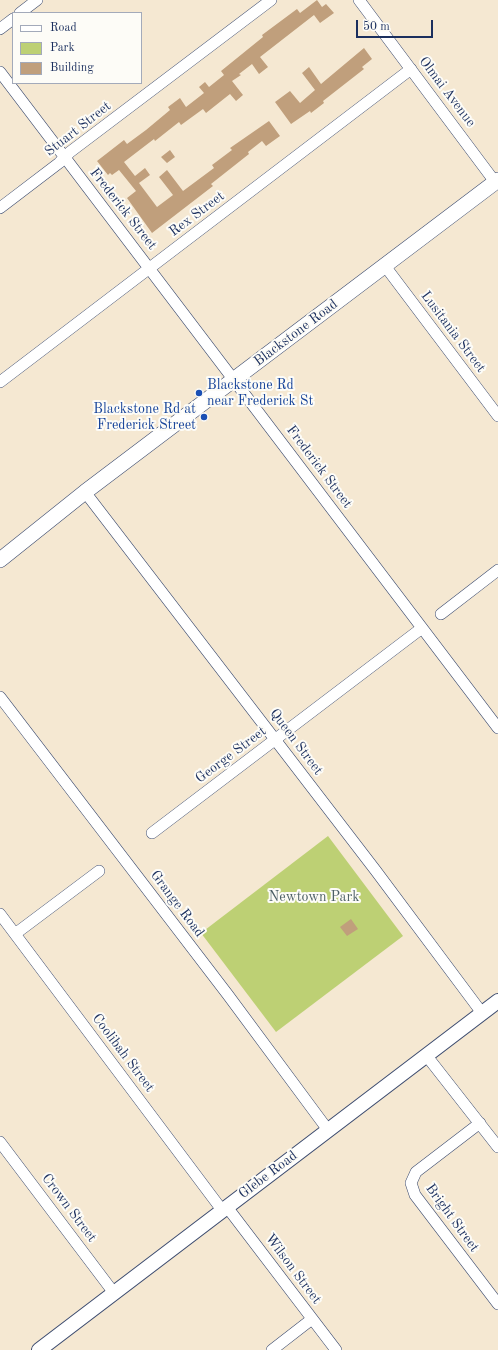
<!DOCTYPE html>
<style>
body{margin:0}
#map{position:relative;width:498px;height:1350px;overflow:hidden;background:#f5e8d2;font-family:"Old Standard TT",serif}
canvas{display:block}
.legend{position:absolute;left:12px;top:12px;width:130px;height:72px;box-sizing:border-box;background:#fdfcf7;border:1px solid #a3aaba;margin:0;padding:5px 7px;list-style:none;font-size:12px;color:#1b2f5e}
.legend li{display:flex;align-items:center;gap:8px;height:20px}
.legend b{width:20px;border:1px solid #a3aaba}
.scale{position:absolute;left:356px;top:20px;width:77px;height:18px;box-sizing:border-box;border:2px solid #1b2f5e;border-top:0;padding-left:5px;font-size:12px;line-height:14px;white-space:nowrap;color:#1b2f5e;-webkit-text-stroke:3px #fdfcf7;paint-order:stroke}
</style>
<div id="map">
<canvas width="498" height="1350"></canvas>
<ul class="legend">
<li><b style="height:5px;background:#fff"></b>Road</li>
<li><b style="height:11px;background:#bdd074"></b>Park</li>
<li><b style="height:11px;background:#c09f7c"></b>Building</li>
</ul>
<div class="scale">50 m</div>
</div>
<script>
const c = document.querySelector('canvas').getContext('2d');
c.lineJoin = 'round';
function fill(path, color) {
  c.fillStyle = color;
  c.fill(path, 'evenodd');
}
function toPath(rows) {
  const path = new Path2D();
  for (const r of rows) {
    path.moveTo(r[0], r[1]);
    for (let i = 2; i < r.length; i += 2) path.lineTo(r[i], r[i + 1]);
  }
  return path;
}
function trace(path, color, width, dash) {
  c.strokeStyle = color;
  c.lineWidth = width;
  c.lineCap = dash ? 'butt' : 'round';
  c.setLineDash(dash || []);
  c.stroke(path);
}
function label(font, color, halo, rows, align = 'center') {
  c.font = font + ' "Old Standard TT",serif';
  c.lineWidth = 4;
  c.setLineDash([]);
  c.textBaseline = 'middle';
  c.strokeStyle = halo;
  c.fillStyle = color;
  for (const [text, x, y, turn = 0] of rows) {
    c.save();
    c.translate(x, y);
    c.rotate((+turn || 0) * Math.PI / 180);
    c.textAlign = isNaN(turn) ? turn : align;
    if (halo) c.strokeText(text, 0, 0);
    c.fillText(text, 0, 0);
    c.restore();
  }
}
fill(toPath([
 [328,836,403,936,276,1032,201,933]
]), '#bdd074');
fill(toPath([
 [317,0,322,7,326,4,334,13,320,23,314,15,260,57,268,67,259,74,252,64,239,74,241,75,232,81,243,95,236,101,230,94,206,113,203,109,181,125,179,122,155,141,154,139,124,162,135,176,145,168,150,175,139,183,157,207,173,195,159,177,167,170,183,191,214,168,212,165,232,150,230,148,269,121,280,136,266,146,262,141,248,152,249,154,211,184,213,186,152,233,127,198,136,191,119,170,112,175,110,173,108,175,97,161,124,140,127,144,146,130,170,110,168,107,180,98,186,107,204,93,199,87,205,82,209,87,224,75,221,71,263,37,262,35,297,9,300,13],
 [364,48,372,59,362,67,364,69,323,101,324,103,311,113,310,111,291,124,275,102,290,91,300,103,315,90,302,73,309,67,321,84],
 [170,150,175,157,167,163,161,157],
 [351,919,358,929,347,936,340,927]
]), '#c09f7c');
const minor = toPath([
 [359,0,495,182],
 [20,13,37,0],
 [0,29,13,19],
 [0,72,498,728],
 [0,208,59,163,70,152,271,0],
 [385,266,498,416],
 [0,382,411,69],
 [85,492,376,871,482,1013],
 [441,614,498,570],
 [0,697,228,995,328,1130],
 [152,833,422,628],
 [0,914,222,1210],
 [15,934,99,871],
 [426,1055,498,1147],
 [480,1123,416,1172,411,1183,415,1195,498,1304],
 [0,1142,114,1293],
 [227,1207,336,1350],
 [272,1350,312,1319]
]);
const tertiary = toPath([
 [39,1350,498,1001]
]);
const secondary = toPath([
 [0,560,85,492,498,180]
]);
trace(minor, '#3c4b6f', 12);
trace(tertiary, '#3c4b6f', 16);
trace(secondary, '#3c4b6f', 16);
trace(minor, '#fff', 11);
trace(tertiary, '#fff', 14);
trace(secondary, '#fff', 15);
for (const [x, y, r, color] of [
 [199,393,4,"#1a4fb4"],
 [204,417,4,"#1a4fb4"]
]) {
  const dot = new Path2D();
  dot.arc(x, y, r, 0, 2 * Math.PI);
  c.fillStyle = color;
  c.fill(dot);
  trace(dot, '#fdfcf7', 1.5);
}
label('14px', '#1b2f5e', '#fdfcf7', [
 ["Olmai Avenue",447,92,53],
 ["Stuart Street",78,129,-38],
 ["Frederick Street",123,209,52],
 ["Rex Street",197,214,-37],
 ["Lusitania Street",453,332,53],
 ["Blackstone Road",296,333,-37],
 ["Frederick Street",319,467,53],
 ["Queen Street",296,742,53],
 ["George Street",231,755,-37],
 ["Grange Road",177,904,53],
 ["Coolibah Street",123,1053,53],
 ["Glebe Road",268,1175,-37],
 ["Crown Street",69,1208,53],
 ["Bright Street",452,1218,54],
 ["Wilson Street",293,1269,53]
]);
label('14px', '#164399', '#fdfcf7', [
 ["Blackstone Rd",207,385],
 ["near Frederick St",207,401],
 ["Blackstone Rd at",196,409,"right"],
 ["Frederick Street",196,425,"right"]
], 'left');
label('14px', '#4c5f65', '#fdfcf7', [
 ["Newtown Park",314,897]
]);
</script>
